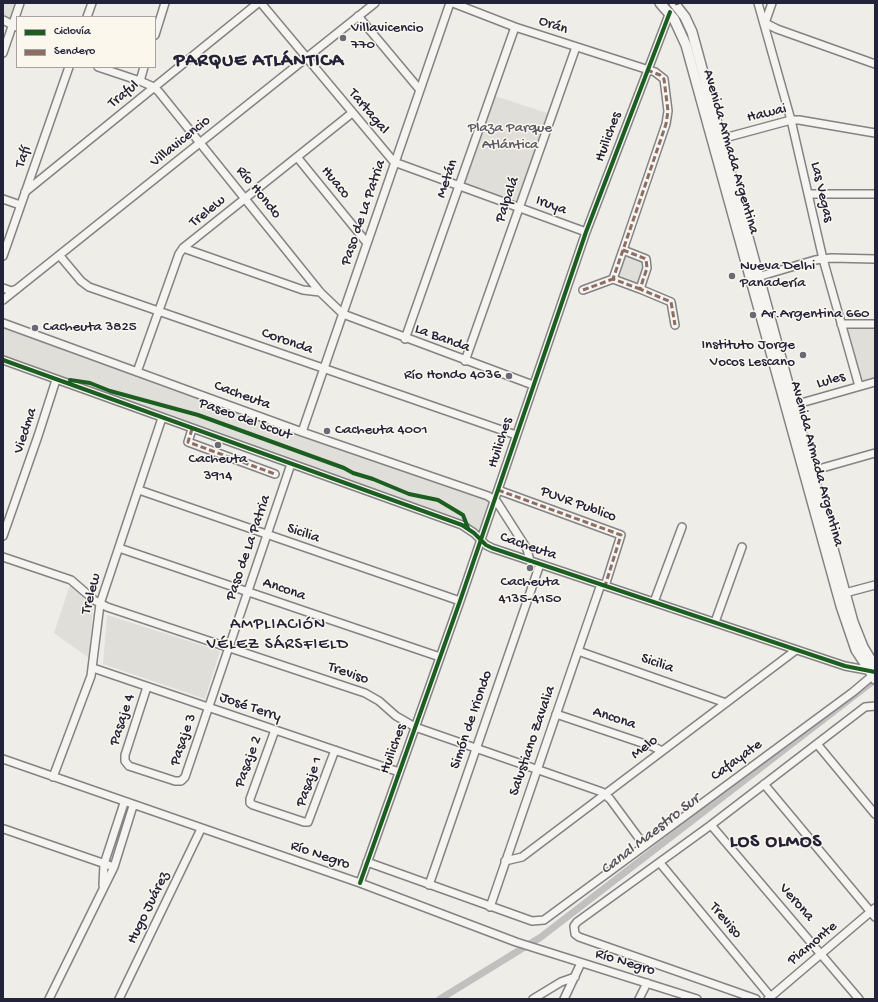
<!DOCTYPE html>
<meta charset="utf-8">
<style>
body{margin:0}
#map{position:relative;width:878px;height:1002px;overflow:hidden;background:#efede8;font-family:"Gochi Hand",sans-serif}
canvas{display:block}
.frame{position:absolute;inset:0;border:4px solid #22223b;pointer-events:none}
.legend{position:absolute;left:16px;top:16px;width:140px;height:52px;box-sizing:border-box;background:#fbf7ec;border:1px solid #a4a2a5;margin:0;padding:5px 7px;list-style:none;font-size:12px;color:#22223b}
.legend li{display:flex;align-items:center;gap:8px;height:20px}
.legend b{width:20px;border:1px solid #a4a2a5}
</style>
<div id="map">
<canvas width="878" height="1002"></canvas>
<div class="frame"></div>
<ul class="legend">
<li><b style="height:5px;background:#1b5e20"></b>Ciclovía</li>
<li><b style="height:5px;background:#8d6e63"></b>Sendero</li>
</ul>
</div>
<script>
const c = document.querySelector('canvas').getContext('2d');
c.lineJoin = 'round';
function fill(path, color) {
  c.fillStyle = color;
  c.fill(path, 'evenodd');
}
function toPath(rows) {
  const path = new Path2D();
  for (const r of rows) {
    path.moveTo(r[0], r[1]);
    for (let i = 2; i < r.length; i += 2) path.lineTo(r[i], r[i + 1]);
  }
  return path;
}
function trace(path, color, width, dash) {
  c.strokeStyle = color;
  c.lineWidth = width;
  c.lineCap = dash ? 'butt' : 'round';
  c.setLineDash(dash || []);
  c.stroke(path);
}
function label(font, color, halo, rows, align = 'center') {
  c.font = font + ' "Gochi Hand",sans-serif';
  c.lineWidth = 3;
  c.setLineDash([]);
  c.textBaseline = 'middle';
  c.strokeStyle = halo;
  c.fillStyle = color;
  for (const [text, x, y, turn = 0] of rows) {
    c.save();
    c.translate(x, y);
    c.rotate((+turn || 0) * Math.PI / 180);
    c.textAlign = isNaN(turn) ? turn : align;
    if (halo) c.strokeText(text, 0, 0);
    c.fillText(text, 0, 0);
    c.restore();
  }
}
fill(toPath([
 [3,3,18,3,12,20,3,17],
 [492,95,550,114,518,206,462,184],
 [628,255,643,262,645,265,641,281,638,283,635,284,619,276,624,256],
 [3,323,495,499,481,538,474,533,3,360],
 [844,328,875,328,875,377,860,381],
 [70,585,93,608,89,658,54,633],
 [107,615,220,651,205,699,103,664]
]), '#e0ded9');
trace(toPath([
 [440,999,541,937,872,682]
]), '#c2bfbf', 7);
const minor = toPath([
 [261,3,394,162,586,232],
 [453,3,515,27,655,72,664,79,668,111,666,124,623,250,646,259,647,268,640,289,671,302,675,325],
 [758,3,791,120,823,259,859,386],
 [358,16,420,90],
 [87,17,92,3],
 [3,20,17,27],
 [765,23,777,29,875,64],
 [765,23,772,3],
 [155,35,165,3],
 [3,53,20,3],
 [98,67,140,81,154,87,159,92,320,292,343,314,533,385],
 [140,81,144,67],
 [717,140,791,120,799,120,875,133],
 [297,157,367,243],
 [25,192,258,3],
 [809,194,875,194],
 [3,199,20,205],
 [183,248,303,290,320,292],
 [623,250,613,279,640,289],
 [3,256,69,67],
 [60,256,81,281,89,287,516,435],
 [754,278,815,260,831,258,875,259],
 [3,288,11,291,17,289],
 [583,290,613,279],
 [3,300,375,3],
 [3,323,302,432,488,496,497,502,527,549,530,561],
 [841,324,875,324],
 [405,339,515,27],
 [3,360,462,525,474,533,486,545,492,548,845,666,872,671],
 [465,361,576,47],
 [137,372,179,254,183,248,352,113],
 [794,405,875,382],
 [192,429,188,442,275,474],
 [302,432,450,3],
 [808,472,875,453],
 [139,490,460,601],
 [498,490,621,535,605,586],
 [3,536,38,436,56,380],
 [119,548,440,657],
 [3,557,71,580,94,600,107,607,365,693,379,701,396,716,415,727,602,792,610,799,644,845],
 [845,593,875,585],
 [654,602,682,527],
 [715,622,742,547],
 [578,651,726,703],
 [93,668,399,772],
 [147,687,125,755,125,761,129,766,175,781,181,781,185,777,291,464],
 [556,714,654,747,662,751],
 [275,730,250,799,250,803,253,805,304,822,308,822,335,750],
 [817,744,875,814],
 [3,759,360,883,516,942,697,999],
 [53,777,91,676,100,604,162,418],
 [764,784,875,917],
 [711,825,859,999],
 [4,829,114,867],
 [505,861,522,857,796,650],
 [367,862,532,921,544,920,853,692,872,676],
 [660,863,770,996],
 [360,883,460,601,586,232,670,12],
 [103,885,104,864,124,803],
 [429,885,540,564],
 [490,907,601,584],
 [49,999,114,867,133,806],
 [119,999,201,829],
 [533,999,561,982,575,977],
 [564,999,581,963],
 [639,999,647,983],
 [756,999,579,937,575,934,574,926,577,922,711,825,865,707,875,706],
 [768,999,875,908]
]);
const major = toPath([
 [660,3,674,19,686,45,841,606,856,650,875,679],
 [674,3,685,17,692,32,853,622,863,647,875,667]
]);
trace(minor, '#838284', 10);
trace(major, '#838284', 12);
trace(minor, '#f5f4f0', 7);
trace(major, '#f5f4f0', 9);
trace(toPath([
 [675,4,679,3],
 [647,70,660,75,664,79,668,111,666,124,623,250,646,259,647,268,640,289,671,302,675,325],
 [623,250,613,279,640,289],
 [583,290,613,279],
 [192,429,188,442,275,474],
 [498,490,621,535,605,586]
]), '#8d6e63', 3, [6, 3]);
trace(toPath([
 [3,360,462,525,474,533,486,545,492,548,845,666,875,672],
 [70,380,90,383,110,391,198,415,344,468,353,473,373,479,409,494,438,500,463,515,468,528],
 [360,883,460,601,586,232,670,12]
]), '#1b5e20', 4);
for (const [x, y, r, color] of [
 [343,38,4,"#6a6978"],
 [732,276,4,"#6a6978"],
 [753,315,4,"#6a6978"],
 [35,328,4,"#6a6978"],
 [803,355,4,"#6a6978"],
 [509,376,4,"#6a6978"],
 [327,431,4,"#6a6978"],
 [218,445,4,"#6a6978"],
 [530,568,4,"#6a6978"]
]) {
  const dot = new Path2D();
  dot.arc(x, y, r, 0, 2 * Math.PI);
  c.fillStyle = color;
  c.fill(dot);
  trace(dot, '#fbf7ec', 1.5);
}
label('15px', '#22223b', '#fbf7ec', [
 ["Orán",553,26,19],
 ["Traful",124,95,-39],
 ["Tartagal",368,112,50],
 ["Hawai",767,114,-14],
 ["Huiliches",609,137,-70],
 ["Villavicencio",181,142,-39],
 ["Avenida Armada Argentina",730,152,74],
 ["Tafí",24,157,-71],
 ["Metán",448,179,-71],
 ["Huaco",335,183,51],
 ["Las Vegas",821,192,77],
 ["Río Hondo",258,193,51],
 ["Palpalá",508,200,-71],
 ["Iruya",551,206,20],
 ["Trelew",208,212,-39],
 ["Paso de La Patria",364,213,-71],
 ["La Banda",442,339,20],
 ["Coronda",287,342,19],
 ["Lules",831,381,-16],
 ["Cacheuta",242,396,20],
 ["Paseo del Scout",245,420,20],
 ["Viedma",26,431,-72],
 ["Huiliches",501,443,-72],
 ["Avenida Armada Argentina",816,464,75],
 ["PUVR Publico",578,505,20],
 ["Sicilia",303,534,19],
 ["Cacheuta",528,547,19],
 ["Paso de La Patria",249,548,-71],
 ["Ancona",284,590,19],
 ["Trelew",92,594,-75],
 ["Sicilia",657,664,19],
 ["Treviso",348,674,19],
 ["José Terry",250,708,19],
 ["Ancona",614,719,18],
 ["Pasaje 4",123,720,-72],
 ["Simón de Iriondo",472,720,-71],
 ["Pasaje 3",184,740,-71],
 ["Salustiano Zavalia",533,741,-71],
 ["Melo",645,748,-37],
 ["Huiliches",394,749,-70],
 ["Cafayate",737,761,-36],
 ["Pasaje 2",249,762,-70],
 ["Pasaje 1",310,782,-70],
 ["Río Negro",320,856,19],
 ["Verona",796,903,49],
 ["Hugo Juárez",149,908,-64],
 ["Treviso",725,921,50],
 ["Piamonte",813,944,-40],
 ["Río Negro",625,963,17]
]);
label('15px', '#22223b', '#fbf7ec', [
 ["Villavicencio",351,29],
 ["770",351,46],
 ["Nueva Delhi",740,267],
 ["Panadería",740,284],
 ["Ar.Argentina 660",761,315],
 ["Cacheuta 3825",43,328],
 ["Instituto Jorge",795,346,"right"],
 ["Vocos Lescano",795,363,"right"],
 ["Río Hondo 4036",501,376,"right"],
 ["Cacheuta 4001",335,431],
 ["Cacheuta",218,460,"center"],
 ["3914",218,477,"center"],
 ["Cacheuta",530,583,"center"],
 ["4135-4150",530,600,"center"]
], 'left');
label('15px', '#575766', '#fbf7ec', [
 ["Plaza Parque",510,129],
 ["Atlántica",510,146]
]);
label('italic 16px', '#535263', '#fbf7ec', [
 ["Canal Maestro Sur",651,835,-38]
]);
c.letterSpacing = '1px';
label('17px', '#22223b', '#fbf7ec', [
 ["AMPLIACIÓN",278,625],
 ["VÉLEZ SÁRSFIELD",278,645]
]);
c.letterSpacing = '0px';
c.letterSpacing = '1px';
label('bold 19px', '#22223b', '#fbf7ec', [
 ["PARQUE ATLÁNTICA",259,62],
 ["LOS OLMOS",776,843]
]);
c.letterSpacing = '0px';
</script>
